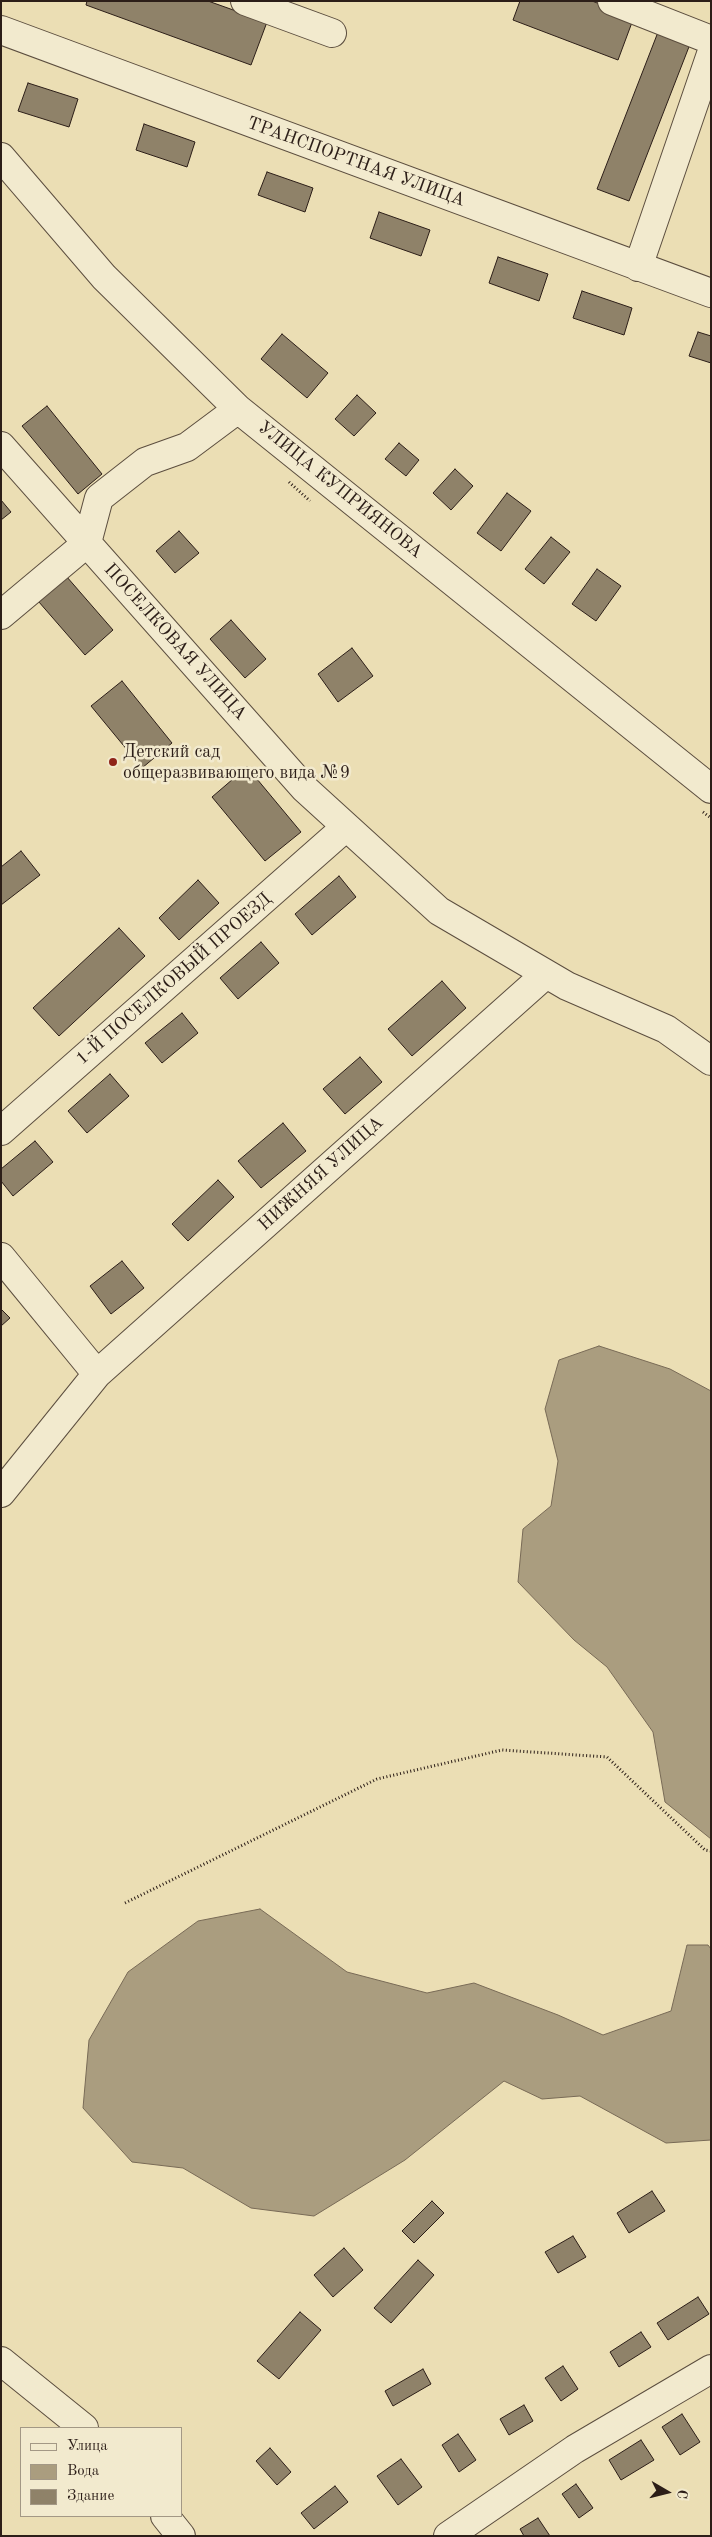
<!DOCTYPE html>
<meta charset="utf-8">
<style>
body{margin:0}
#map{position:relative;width:712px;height:2537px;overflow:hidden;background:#ebdeb4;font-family:"Old Standard TT",serif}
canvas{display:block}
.frame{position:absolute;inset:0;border:2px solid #2c1e18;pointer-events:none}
.legend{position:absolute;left:20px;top:2427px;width:162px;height:90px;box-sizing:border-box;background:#f2eace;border:1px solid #a39885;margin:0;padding:6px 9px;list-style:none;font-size:15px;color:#2c1e18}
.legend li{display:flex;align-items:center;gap:10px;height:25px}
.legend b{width:25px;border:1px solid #a39885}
.north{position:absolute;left:642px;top:2467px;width:50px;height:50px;-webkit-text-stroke:4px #f2eace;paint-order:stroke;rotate:98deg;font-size:14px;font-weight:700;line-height:20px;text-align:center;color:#2c1e18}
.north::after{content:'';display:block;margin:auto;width:18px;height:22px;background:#2c1e18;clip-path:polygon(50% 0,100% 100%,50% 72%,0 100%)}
</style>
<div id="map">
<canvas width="712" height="2537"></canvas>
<div class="frame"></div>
<ul class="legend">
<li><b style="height:6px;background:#f2eace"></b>Улица</li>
<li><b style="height:14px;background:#aa9d7f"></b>Вода</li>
<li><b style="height:14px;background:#8f8269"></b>Здание</li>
</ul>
<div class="north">С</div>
</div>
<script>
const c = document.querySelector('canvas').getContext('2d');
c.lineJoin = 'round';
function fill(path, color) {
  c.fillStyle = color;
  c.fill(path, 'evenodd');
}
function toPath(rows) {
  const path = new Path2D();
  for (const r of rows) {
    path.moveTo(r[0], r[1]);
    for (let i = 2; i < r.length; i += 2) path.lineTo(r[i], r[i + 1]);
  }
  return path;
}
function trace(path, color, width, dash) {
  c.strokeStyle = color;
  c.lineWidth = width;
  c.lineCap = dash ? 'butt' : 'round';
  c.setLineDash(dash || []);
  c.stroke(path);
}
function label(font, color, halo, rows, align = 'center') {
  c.font = font + ' "Old Standard TT",serif';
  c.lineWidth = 5;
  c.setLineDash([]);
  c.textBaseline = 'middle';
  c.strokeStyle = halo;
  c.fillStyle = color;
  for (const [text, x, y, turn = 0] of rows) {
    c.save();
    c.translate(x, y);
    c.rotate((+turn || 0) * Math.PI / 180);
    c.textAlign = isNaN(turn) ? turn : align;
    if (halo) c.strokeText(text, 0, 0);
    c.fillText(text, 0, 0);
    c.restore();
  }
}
const water = toPath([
 [599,1346,670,1369,711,1391,711,1839,665,1802,653,1732,607,1667,574,1640,518,1582,523,1529,551,1506,558,1461,545,1409,559,1360,599,1346],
 [260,1909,347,1972,427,1993,474,1983,558,2015,603,2035,671,2011,687,1945,708,1945,711,1949,711,2140,666,2143,580,2096,542,2099,504,2081,405,2160,314,2216,251,2208,183,2168,132,2162,83,2108,89,2040,128,1972,198,1921,260,1909]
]);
fill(water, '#aa9d7f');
trace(water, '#786a56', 1);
const building = toPath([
 [87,1,208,1,267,22,251,65,86,5,87,1],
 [520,1,592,1,634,17,618,60,513,20,520,1],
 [660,27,692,39,629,201,597,189,660,27],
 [28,83,78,99,69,127,18,111,28,83],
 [144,124,195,142,187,167,136,150,144,124],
 [267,172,313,188,305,212,258,195,267,172],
 [379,212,430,230,421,256,370,238,379,212],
 [498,257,548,274,539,301,489,283,498,257],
 [582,291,632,308,624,335,573,318,582,291],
 [698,332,711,336,711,363,689,356,698,332],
 [282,334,328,373,307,398,261,359,282,334],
 [357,395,376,413,354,436,335,419,357,395],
 [47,406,102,474,78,494,22,426,47,406],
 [399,443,419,460,406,476,385,459,399,443],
 [455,469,473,486,451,510,433,493,455,469],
 [507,493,531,511,501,551,477,533,507,493],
 [1,500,11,512,1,520,1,500],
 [179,531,199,553,175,573,156,551,179,531],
 [551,537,570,552,544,584,525,569,551,537],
 [60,569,113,630,85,655,32,594,60,569],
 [597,569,621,586,596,621,572,604,597,569],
 [231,620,266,659,245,678,210,639,231,620],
 [352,648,373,676,338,702,318,674,352,648],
 [122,681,172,743,142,768,91,706,122,681],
 [247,767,301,832,265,861,212,797,247,767],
 [21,851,40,875,1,905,1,867,21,851],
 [339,876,356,897,312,935,295,914,339,876],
 [198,880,219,903,179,940,159,918,198,880],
 [119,928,145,956,59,1036,33,1008,119,928],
 [261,942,279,963,238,999,220,978,261,942],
 [442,981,466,1008,412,1056,388,1029,442,981],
 [182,1013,198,1033,162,1063,145,1043,182,1013],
 [360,1057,382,1082,345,1114,323,1089,360,1057],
 [110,1074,129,1096,87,1133,68,1111,110,1074],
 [283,1123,306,1151,261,1188,238,1161,283,1123],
 [35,1141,53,1162,13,1196,1,1181,1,1169,35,1141],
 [218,1180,234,1197,188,1241,172,1224,218,1180],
 [122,1261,144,1288,111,1314,90,1286,122,1261],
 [1,1309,10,1318,1,1326,1,1309],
 [652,2191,665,2211,629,2233,617,2213,652,2191],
 [432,2201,444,2213,414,2243,402,2231,432,2201],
 [573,2236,586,2257,558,2273,545,2252,573,2236],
 [344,2248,363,2270,333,2297,314,2275,344,2248],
 [418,2260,434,2275,391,2323,374,2308,418,2260],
 [698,2297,709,2314,668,2340,657,2323,698,2297],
 [300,2312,321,2330,279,2379,257,2361,300,2312],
 [641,2332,651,2347,619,2367,610,2352,641,2332],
 [563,2366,578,2389,561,2401,545,2378,563,2366],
 [423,2369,431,2384,393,2406,385,2391,423,2369],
 [524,2405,533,2421,509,2435,500,2419,524,2405],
 [682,2414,700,2442,680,2455,662,2427,682,2414],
 [458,2434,476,2460,459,2472,442,2445,458,2434],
 [641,2440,654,2460,621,2480,609,2460,641,2440],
 [270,2448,291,2472,277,2485,256,2461,270,2448],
 [401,2459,422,2487,398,2505,377,2476,401,2459],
 [576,2484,593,2508,579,2518,562,2494,576,2484],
 [335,2486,348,2502,314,2529,301,2513,335,2486],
 [538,2518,550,2536,524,2536,520,2529,538,2518]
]);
fill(building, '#8f8269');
trace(building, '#2c1e18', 1);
const minor = toPath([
 [245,1,332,33],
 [612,1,711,40],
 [1,30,711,293],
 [1,157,104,277,238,409,711,789],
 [638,267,711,54],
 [1,446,305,789,439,911,567,986,666,1029,711,1061],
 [1,615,87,543,99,498,145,462,187,447,238,409],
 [1,1131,346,827],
 [1,1257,97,1374],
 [1,1493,97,1374,546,974],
 [1,2361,84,2428],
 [165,2516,181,2536],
 [448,2536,575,2449,711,2369]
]);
trace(minor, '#5c4e3f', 30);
trace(toPath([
 [289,482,310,501],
 [703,812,711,818],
 [125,1903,377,1779,502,1750,607,1757,705,1850,711,1851]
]), '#2c1e18', 3, [1, 2.5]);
trace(minor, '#f2eace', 28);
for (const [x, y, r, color] of [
 [113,762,5,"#8f2418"]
]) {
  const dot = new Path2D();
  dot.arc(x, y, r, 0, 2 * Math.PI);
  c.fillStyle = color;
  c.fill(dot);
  trace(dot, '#f2eace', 2);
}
label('18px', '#2c1e18', '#f2eace', [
 ["ТРАНСПОРТНАЯ УЛИЦА",356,162,20],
 ["УЛИЦА КУПРИЯНОВА",340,490,39],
 ["ПОСЕЛКОВАЯ УЛИЦА",175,642,48],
 ["1-Й ПОСЕЛКОВЫЙ ПРОЕЗД",174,979,-41],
 ["НИЖНЯЯ УЛИЦА",321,1174,-42]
]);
label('18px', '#2c1e18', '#f2eace', [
 ["Детский сад",123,752],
 ["общеразвивающего вида №9",123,773]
], 'left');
</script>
